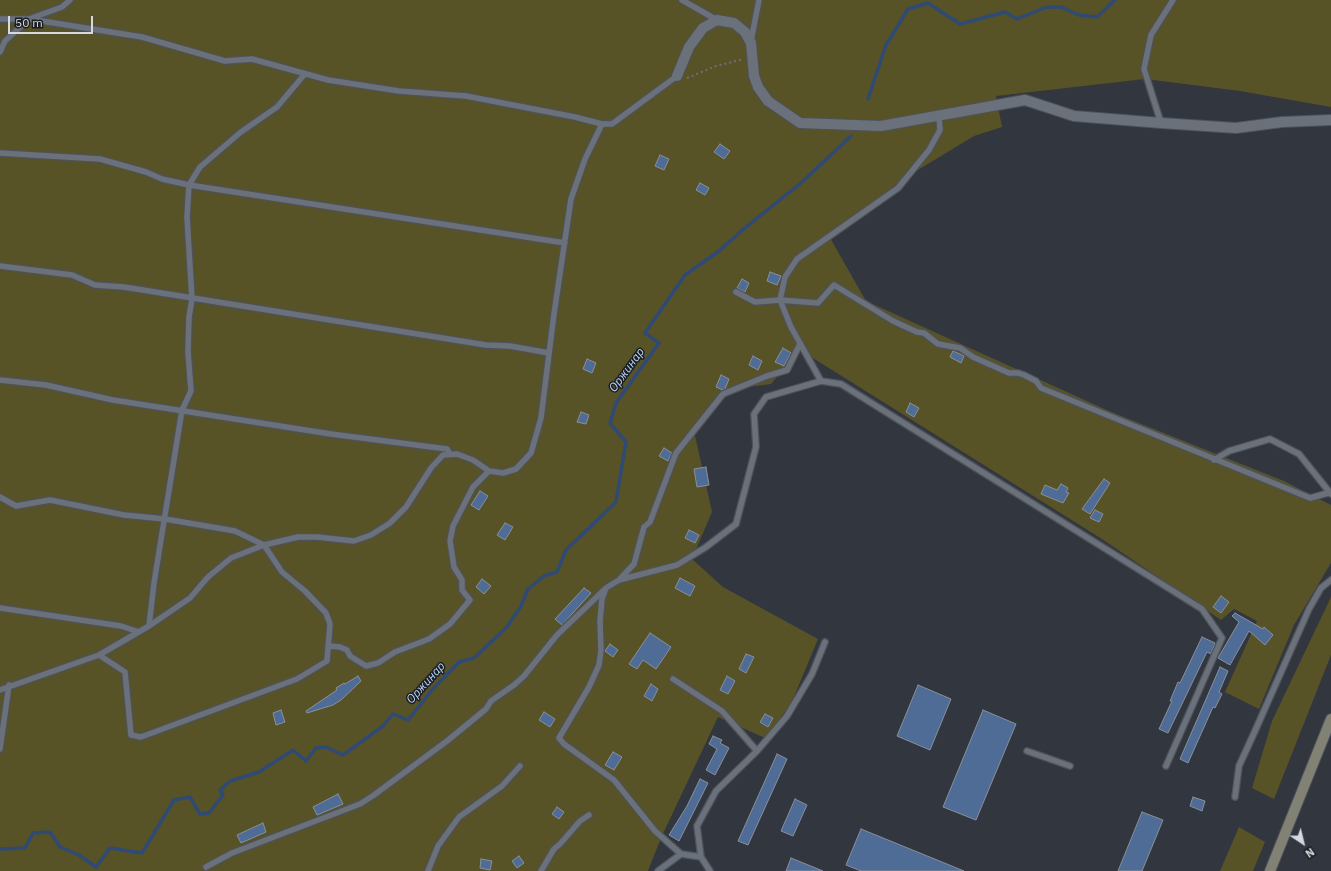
<!DOCTYPE html>
<meta charset="utf-8">
<style>
body{margin:0}
#map{position:relative;width:1331px;height:871px;overflow:hidden;background:#31363f;font-family:"IBM Plex Sans",sans-serif}
canvas{display:block}
.north{position:absolute;left:1283px;top:823px;width:40px;height:40px;-webkit-text-stroke:3px #1b1e22;paint-order:stroke;rotate:145deg;font-size:11px;font-weight:700;line-height:16px;text-align:center;color:#d6d9df}
.north::after{content:'';display:block;margin:auto;width:14px;height:18px;background:#d6d9df;clip-path:polygon(50% 0,100% 100%,50% 72%,0 100%)}
.scale{position:absolute;left:8px;top:16px;width:85px;height:18px;box-sizing:border-box;border:2px solid #d6d9df;border-top:0;padding-left:5px;font-size:12px;line-height:14px;white-space:nowrap;color:#d6d9df;-webkit-text-stroke:3px #1b1e22;paint-order:stroke}
</style>
<div id="map">
<canvas width="1331" height="871"></canvas>
<div class="north">N</div>
<div class="scale">50 m</div>
</div>
<script>
const c = document.querySelector('canvas').getContext('2d');
c.lineJoin = 'round';
function fill(path, color) {
  c.fillStyle = color;
  c.fill(path, 'evenodd');
}
function toPath(rows) {
  const path = new Path2D();
  for (const r of rows) {
    path.moveTo(r[0], r[1]);
    for (let i = 2; i < r.length; i += 2) path.lineTo(r[i], r[i + 1]);
  }
  return path;
}
function trace(path, color, width, dash) {
  c.strokeStyle = color;
  c.lineWidth = width;
  c.lineCap = dash ? 'butt' : 'round';
  c.setLineDash(dash || []);
  c.stroke(path);
}
function label(font, color, halo, rows, align = 'center') {
  c.font = font + ' "IBM Plex Sans",sans-serif';
  c.lineWidth = 3;
  c.setLineDash([]);
  c.textBaseline = 'middle';
  c.strokeStyle = halo;
  c.fillStyle = color;
  for (const [text, x, y, turn = 0] of rows) {
    c.save();
    c.translate(x, y);
    c.rotate((+turn || 0) * Math.PI / 180);
    c.textAlign = isNaN(turn) ? turn : align;
    if (halo) c.strokeText(text, 0, 0);
    c.fillText(text, 0, 0);
    c.restore();
  }
}
fill(toPath([
 [0,0,1331,0,1331,107,1240,91,1145,79,996,96,1002,127,974,136,903,179,829,236,866,301,1109,411,1284,481,1331,505,1331,563,1294,625,1259,709,1225,692,1257,621,1234,609,1221,620,1102,539,800,350,771,384,733,389,694,431,712,512,692,559,723,587,818,639,791,704,765,738,718,717,661,838,648,871,0,871],
 [1331,597,1331,655,1274,799,1252,788,1272,721],
 [1239,827,1265,842,1253,871,1220,871]
]), '#585227');
trace(toPath([
 [868,99,886,45,908,9,928,3,960,24,1005,12,1017,19,1047,7,1061,7,1079,15,1097,17,1115,0],
 [0,849,25,848,33,833,50,832,60,847,79,855,96,867,110,848,142,853,174,800,190,797,200,814,209,813,223,795,220,790,230,781,259,772,293,750,306,761,316,748,326,747,343,755,383,726,393,714,408,720,432,690,459,662,474,658,507,627,521,606,528,589,544,576,557,572,566,550,616,502,626,442,610,423,616,403,659,343,645,333,685,275,719,251,746,227,801,183,851,136]
]), '#2f4a74', 3.5);
const building = toPath([
 [720,144,730,151,724,159,714,152,720,144],
 [660,155,669,159,664,170,655,166,660,155],
 [700,183,709,188,705,195,696,190,700,183],
 [770,272,781,276,777,285,767,281,770,272],
 [742,279,749,283,745,292,737,288,742,279],
 [783,348,791,353,784,366,775,362,783,348],
 [953,351,964,356,961,363,950,357,953,351],
 [753,356,762,361,758,370,749,365,753,356],
 [587,359,596,363,592,373,583,369,587,359],
 [721,375,729,379,725,389,723,390,716,387,721,375],
 [910,403,919,408,914,417,906,412,910,403],
 [581,412,589,415,586,424,577,422,581,412],
 [664,448,672,453,668,461,659,456,664,448],
 [706,467,709,485,697,487,694,469,706,467],
 [1104,479,1110,483,1090,514,1082,509,1104,479],
 [1061,484,1068,488,1066,492,1069,493,1063,503,1041,494,1045,485,1057,490,1061,484],
 [480,491,488,496,479,510,471,505,480,491],
 [1095,510,1103,514,1099,522,1090,518,1095,510],
 [505,523,513,527,505,540,497,535,505,523],
 [689,530,699,535,695,543,685,538,689,530],
 [680,578,695,586,690,596,675,588,680,578],
 [482,579,491,586,484,594,476,587,482,579],
 [584,588,591,593,562,625,555,619,584,588],
 [1221,596,1229,602,1221,613,1213,607,1221,596],
 [1235,613,1263,629,1264,627,1273,635,1265,645,1249,631,1230,665,1218,658,1239,622,1232,616,1235,613],
 [650,633,671,647,656,669,643,660,637,669,629,664,650,633],
 [1202,637,1215,643,1211,654,1207,652,1206,654,1168,733,1159,729,1172,701,1170,701,1178,682,1180,683,1202,637],
 [610,644,618,650,613,657,605,651,610,644],
 [746,654,754,657,746,673,739,669,746,654],
 [1220,667,1228,671,1219,692,1222,694,1215,708,1213,707,1188,763,1180,759,1220,667],
 [358,676,361,681,341,700,333,705,307,713,306,711,337,690,336,688,344,683,345,684,358,676],
 [727,676,735,681,728,694,720,690,727,676],
 [651,684,658,689,652,701,644,696,651,684],
 [918,685,951,699,930,750,897,736,918,685],
 [281,710,285,722,276,725,273,713,281,710],
 [983,710,1016,724,976,820,943,807,983,710],
 [544,712,555,719,550,727,539,720,544,712],
 [765,714,773,718,768,727,760,722,765,714],
 [713,736,722,740,720,743,729,748,715,775,706,770,717,749,709,744,713,736],
 [613,752,622,757,614,770,605,765,613,752],
 [777,754,787,759,748,845,738,841,777,754],
 [700,779,708,783,679,841,669,835,687,806,700,779],
 [338,794,343,804,317,815,313,807,338,794],
 [1193,797,1205,801,1202,811,1190,806,1193,797],
 [795,799,807,805,793,836,781,831,795,799],
 [557,807,564,812,559,819,552,814,557,807],
 [1142,812,1163,820,1142,871,1118,871,1142,812],
 [263,823,266,832,241,843,237,835,263,823],
 [861,829,964,871,861,871,846,865,861,829],
 [519,856,524,863,517,868,512,861,519,856],
 [791,858,823,871,786,871,791,858],
 [481,859,492,861,490,870,480,868,481,859]
]);
fill(building, '#4f6c97');
trace(building, '#89909a', 1);
const service = toPath([
 [682,0,717,20],
 [0,19,29,19,142,37,225,61,252,59,328,80,399,91,466,96,575,117,602,124],
 [751,41,759,0],
 [0,52,5,41,29,19,62,7,70,0],
 [1161,123,1144,69,1151,35,1173,0],
 [0,153,100,159,146,172,162,179,189,185,565,243],
 [0,266,72,275,95,285,124,287,486,345,510,346,549,353],
 [736,292,755,302,780,300,818,303,834,285,893,321,917,332,924,333,938,344,960,348,973,357,1009,373,1018,373,1024,375,1036,381,1041,388,1310,498,1328,493],
 [0,380,46,385,113,400,331,434,447,449,450,454],
 [821,381,791,327,780,300,785,277,797,259,898,188,929,150,940,130,939,116],
 [1214,460,1229,451,1270,439,1299,454,1331,494],
 [0,497,16,506,50,500,124,515,165,519,235,531,264,545,282,572,305,591,326,613,330,624,327,661,297,679,141,737,131,735,125,672,99,655],
 [619,580,634,564,644,527,650,522,676,453,723,394,767,376,787,370,800,344],
 [0,608,121,626,139,632],
 [149,626,154,583,182,410,191,391,188,352,189,317,192,299,187,217,189,185,200,167,241,132,277,107,304,75],
 [330,646,340,647,347,650,350,656,366,666,378,663,395,652,429,639,450,624,470,600,462,590,462,580,454,567,450,541,453,526,473,487,489,471],
 [673,679,722,711,757,751,716,791,697,826,701,857,710,871],
 [0,690,99,655,149,626,190,598,208,577,231,558,264,545,298,537,317,537,354,541,371,535,390,523,406,507,431,468,443,455,457,454,473,460,489,471,503,473,516,469,531,453,541,418,554,314,571,199,585,159,602,124,612,124,677,76],
 [0,749,9,685],
 [757,751,787,716,812,674,825,642],
 [1027,751,1070,766],
 [1235,797,1239,766,1255,731,1309,609,1321,588,1331,580],
 [701,857,681,854,655,831,614,780,564,744,559,738,589,687,599,665,601,650,600,621,602,599,606,588,619,580,677,565,706,547,736,524,756,447,754,414,766,397,821,381,841,384,1202,609,1222,638,1166,766],
 [206,867,232,853,360,804,374,795,447,741,486,709,491,701,514,685,524,676,557,635,604,590],
 [428,871,438,846,459,817,502,786,520,766],
 [541,871,554,849,560,844,580,821,589,815],
 [658,871,681,854]
]);
const minor = toPath([
 [677,76,689,47,703,28,717,20,734,23,745,32,751,43,754,76,758,87,768,101,800,123,881,126,1025,100,1074,116,1161,123,1236,128,1282,122,1331,120]
]);
const secondary = toPath([
 [1270,871,1331,719]
]);
trace(service, '#4e525a', 8);
trace(minor, '#4e525a', 12);
trace(secondary, '#4e525a', 12);
trace(toPath([
 [687,78,716,66,740,60,743,61]
]), '#6c7078', 2, [2, 3]);
trace(service, '#6b717b', 5.5);
trace(minor, '#6b717b', 10);
trace(secondary, '#818273', 10);
label('italic 12px', '#b9d4fd', '#1b1e22', [
 ["Оржинар",627,370,-54],
 ["Оржинар",426,683,-48]
]);
</script>
